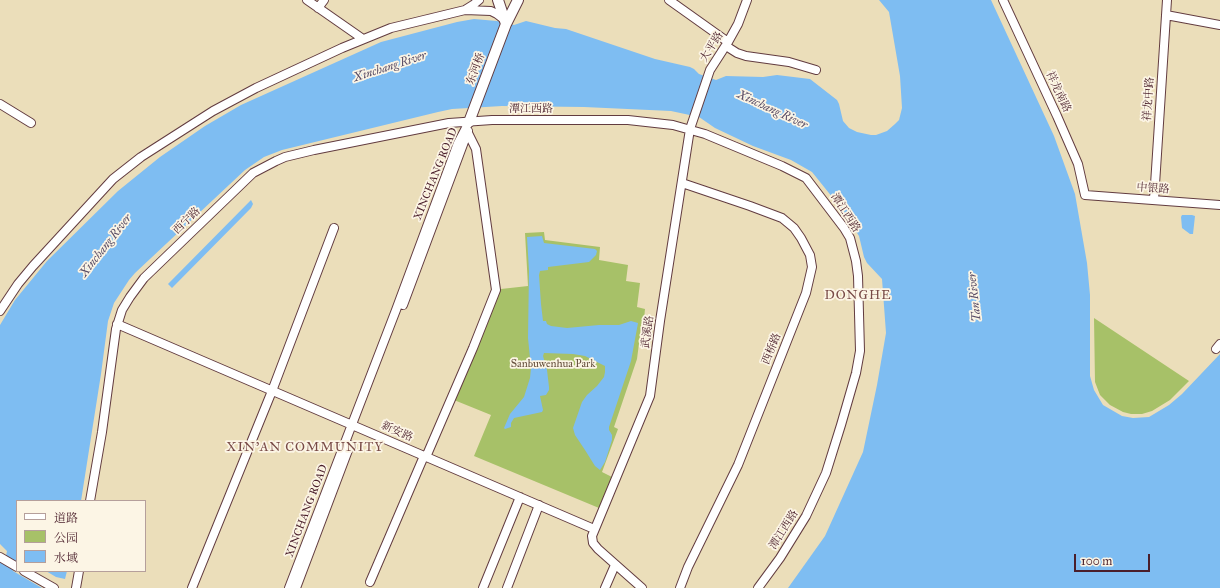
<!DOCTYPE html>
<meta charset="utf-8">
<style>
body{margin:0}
#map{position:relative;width:1220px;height:588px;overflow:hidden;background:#ebdeba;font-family:"IM FELL Great Primer","Noto Serif SC",serif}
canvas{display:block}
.legend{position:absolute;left:16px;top:500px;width:130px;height:72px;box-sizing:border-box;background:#fcf5e5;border:1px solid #b59f9b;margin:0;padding:5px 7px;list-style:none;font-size:12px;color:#4a1f2b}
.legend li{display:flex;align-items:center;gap:8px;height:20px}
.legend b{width:20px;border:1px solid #b59f9b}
.scale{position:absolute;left:1074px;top:554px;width:76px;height:18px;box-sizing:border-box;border:2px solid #4a1f2b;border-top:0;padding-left:5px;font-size:12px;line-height:14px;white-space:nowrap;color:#4a1f2b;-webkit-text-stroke:3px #fcf5e5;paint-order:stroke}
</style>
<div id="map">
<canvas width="1220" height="588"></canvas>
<ul class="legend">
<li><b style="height:5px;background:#fff"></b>道路</li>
<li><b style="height:11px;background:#a7c168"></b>公园</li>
<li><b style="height:11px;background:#7ebdf2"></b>水域</li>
</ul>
<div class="scale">100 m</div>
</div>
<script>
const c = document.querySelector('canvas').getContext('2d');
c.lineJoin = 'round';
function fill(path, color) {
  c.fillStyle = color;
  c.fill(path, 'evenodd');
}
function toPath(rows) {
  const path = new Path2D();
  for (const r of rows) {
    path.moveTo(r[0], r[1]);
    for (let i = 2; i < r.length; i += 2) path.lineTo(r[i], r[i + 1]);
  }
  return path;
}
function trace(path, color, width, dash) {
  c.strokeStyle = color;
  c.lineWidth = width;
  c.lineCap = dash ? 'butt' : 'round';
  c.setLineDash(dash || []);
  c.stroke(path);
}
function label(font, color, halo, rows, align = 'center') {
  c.font = font + ' "IM FELL Great Primer","Noto Serif SC",serif';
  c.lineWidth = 3.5;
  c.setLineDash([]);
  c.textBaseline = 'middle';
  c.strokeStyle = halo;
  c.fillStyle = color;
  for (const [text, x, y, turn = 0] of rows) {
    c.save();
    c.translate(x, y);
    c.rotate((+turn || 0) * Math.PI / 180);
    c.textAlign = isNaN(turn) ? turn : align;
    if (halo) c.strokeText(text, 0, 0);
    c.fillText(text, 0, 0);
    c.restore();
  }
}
fill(toPath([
 [544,232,545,240,600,247,599,260,628,265,626,281,640,283,637,307,645,309,644,320,642,320,637,359,614,427,618,429,602,472,612,477,599,508,474,456,491,415,454,400,501,289,528,286,525,233],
 [1094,318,1189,381,1170,400,1152,411,1142,414,1131,414,1123,412,1110,405,1100,395,1095,382]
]), '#a7c168');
fill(toPath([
 [879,0,991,0,1054,136,1075,194,1087,263,1090,295,1090,376,1094,390,1103,405,1122,416,1133,418,1149,417,1169,405,1182,394,1220,354,1220,588,788,588,825,536,863,452,877,385,886,333,882,279,867,263,864,257,859,236,841,208,812,172,791,160,753,146,715,128,699,117,671,111,584,107,502,106,452,109,438,112,282,150,264,157,245,170,135,273,129,280,114,303,108,321,101,374,81,501,17,501,17,558,12,569,13,571,42,588,0,588,0,561,3,560,6,556,7,551,0,544,0,325,15,300,47,261,118,191,160,157,205,126,241,105,381,42,457,22,474,19,497,21,514,25,526,21,555,28,566,29,655,59,690,67,694,69,699,74,716,80,726,76,763,77,777,75,810,79,837,100,839,104,843,121,849,128,857,132,871,135,876,135,887,131,895,124,899,120,902,108,900,76,889,12],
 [251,200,253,204,251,208,172,288,168,284],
 [1182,215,1192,215,1195,216,1193,234,1190,234,1182,228,1181,217],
 [542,236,544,243,595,249,597,251,596,255,589,262,548,267,548,270,540,271,539,275,541,304,543,321,546,321,547,324,551,326,567,328,599,325,619,325,631,321,638,323,631,361,609,427,609,430,612,435,612,440,605,462,600,470,595,466,585,450,575,435,573,428,582,402,587,395,597,386,604,377,605,372,605,366,585,356,573,354,544,353,543,356,547,370,549,387,549,390,546,395,540,396,543,410,542,412,514,418,511,423,511,427,505,429,504,428,510,414,524,397,530,378,531,368,528,338,529,271,527,237],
 [46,571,67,571,65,579,56,577]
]), '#7ebdf2');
const minor = toPath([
 [307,0,363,39],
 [669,0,728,42],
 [1003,0,1057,116,1078,164,1085,195,1220,205],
 [318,8,324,0],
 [465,10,473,5,479,0],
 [1166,15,1220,25],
 [726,46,737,53,746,56,789,62,816,70],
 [0,104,31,123],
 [1154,200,1167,0],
 [403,305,468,131],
 [0,311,18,284,33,266,113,179,141,157,213,111,256,88,342,48,391,28,465,10,491,11,497,14,505,20],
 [117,324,594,529],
 [1216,349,1220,344],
 [426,457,473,348,496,290,476,149,468,133],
 [90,501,102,432,116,329,122,310,130,297,144,278,253,173,276,161,285,157,314,150,449,123,492,120,628,120,673,125,705,134,782,166,806,178,844,228,850,238,856,261,858,276,860,351,856,373,841,425,826,473,806,516,780,558,758,588],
 [0,557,17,567],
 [24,571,54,588],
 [370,582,424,456],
 [76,588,79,571],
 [192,588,272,391,334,228],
 [289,588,396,310,458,143,469,122],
 [296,588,350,445],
 [483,588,520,497],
 [507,588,539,505],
 [605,588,615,565],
 [642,588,598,549,593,543,592,536,650,396,660,321,690,129,710,70,728,42,738,24,747,0],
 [680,588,688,567,738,465,806,293,812,267,810,255,801,238,794,228,782,218,750,206,682,183]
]);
const major = toPath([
 [498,0,506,24],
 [469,122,506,24,518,0]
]);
trace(minor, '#623c40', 10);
trace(major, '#623c40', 12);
trace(minor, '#fff', 8);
trace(major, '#fff', 10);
label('11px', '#4a1f2b', '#fcf5e5', [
 ["大平路",712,47,-58],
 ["东河桥",476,69,-69],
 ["祥龙南路",1058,92,65],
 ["祥龙中路",1149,99,-86],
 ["潭江西路",531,109],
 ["XINCHANG ROAD",436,174,-68],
 ["中银路",1153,189,4],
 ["潭江西路",845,213,57],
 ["西宁路",187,221,-44],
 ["武溪路",648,332,-82],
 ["西桥路",772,349,-68],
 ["新安路",397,432,24],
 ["XINCHANG ROAD",307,511,-69],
 ["潭江西路",784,530,-58]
]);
label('11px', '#66503d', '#fcf5e5', [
 ["Sanbuwenhua Park",553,364]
]);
label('italic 12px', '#5a4e67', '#fcf5e5', [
 ["Xinchang River",390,67,-18],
 ["Xinchang River",772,110,25],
 ["Xinchang River",106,246,-52],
 ["Tan River",975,297,-96]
]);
c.letterSpacing = '1px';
label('13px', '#784a46', '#fcf5e5', [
 ["DONGHE",858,296],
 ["XIN'AN COMMUNITY",305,448]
]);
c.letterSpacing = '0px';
</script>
